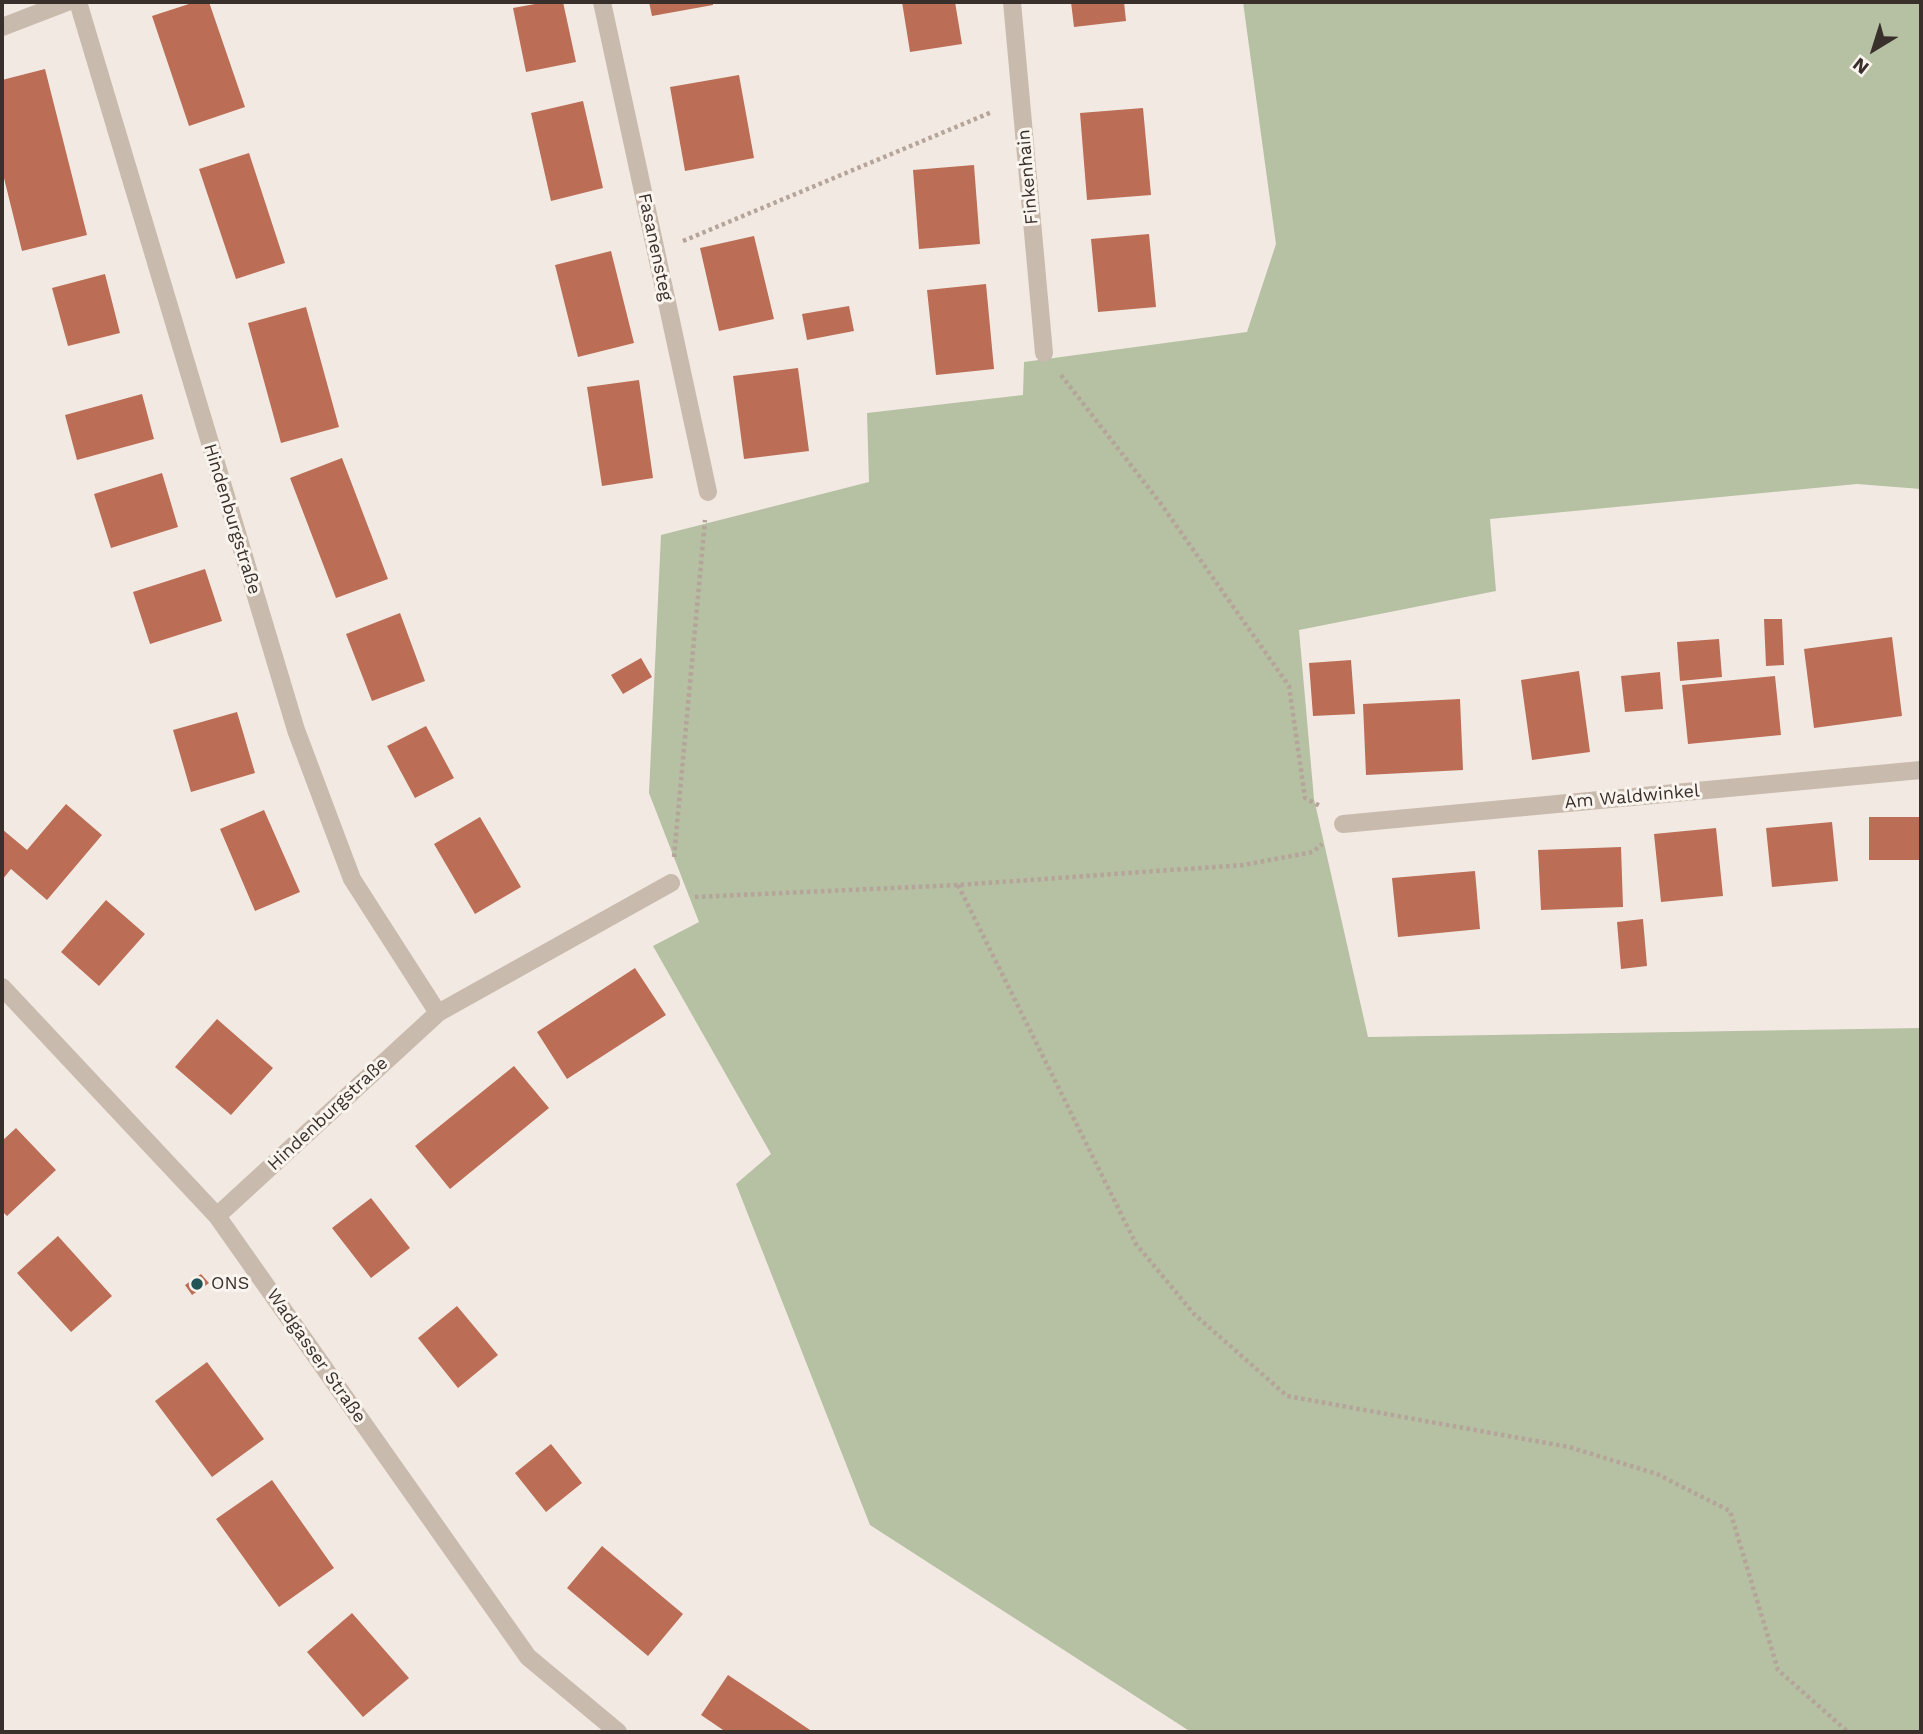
<!DOCTYPE html>
<meta charset="utf-8">
<style>
body{margin:0}
#map{position:relative;width:1923px;height:1734px;overflow:hidden;background:#f2eae2;font-family:"Work Sans",sans-serif}
canvas{display:block}
.frame{position:absolute;inset:0;border:4px solid #39302c;pointer-events:none}
.north{position:absolute;left:1839px;top:14px;width:70px;height:70px;-webkit-text-stroke:5px #f9f4ee;paint-order:stroke;rotate:218deg;font-size:19px;font-weight:700;line-height:28px;text-align:center;color:#39302c}
.north::after{content:'';display:block;margin:auto;width:24px;height:32px;background:#39302c;clip-path:polygon(50% 0,100% 100%,50% 72%,0 100%)}
</style>
<div id="map">
<canvas width="1923" height="1734"></canvas>
<div class="frame"></div>
<div class="north">N</div>
</div>
<script>
const c = document.querySelector('canvas').getContext('2d');
c.lineJoin = 'round';
function fill(path, color) {
  c.fillStyle = color;
  c.fill(path, 'evenodd');
}
function toPath(rows) {
  const path = new Path2D();
  for (const r of rows) {
    path.moveTo(r[0], r[1]);
    for (let i = 2; i < r.length; i += 2) path.lineTo(r[i], r[i + 1]);
  }
  return path;
}
function trace(path, color, width, dash) {
  c.strokeStyle = color;
  c.lineWidth = width;
  c.lineCap = dash ? 'butt' : 'round';
  c.setLineDash(dash || []);
  c.stroke(path);
}
function label(font, color, halo, rows, align = 'center') {
  c.font = font + ' "Work Sans",sans-serif';
  c.lineWidth = 6;
  c.setLineDash([]);
  c.textBaseline = 'middle';
  c.strokeStyle = halo;
  c.fillStyle = color;
  for (const [text, x, y, turn = 0] of rows) {
    c.save();
    c.translate(x, y);
    c.rotate((+turn || 0) * Math.PI / 180);
    c.textAlign = isNaN(turn) ? turn : align;
    if (halo) c.strokeText(text, 0, 0);
    c.fillText(text, 0, 0);
    c.restore();
  }
}
fill(toPath([
 [1243,2,1921,2,1921,489,1857,484,1490,519,1496,591,1299,630,1314,799,1368,1037,1921,1028,1921,1732,1191,1732,870,1525,736,1184,771,1154,653,946,699,922,649,793,661,535,869,482,867,413,1023,395,1024,362,1247,332,1276,244]
]), '#b6c0a3');
fill(toPath([
 [195,2,209,2,245,107,189,126,152,16],
 [546,2,563,2,576,62,526,72,513,8],
 [649,2,713,2,713,5,652,16],
 [902,2,955,2,962,44,910,52],
 [1071,2,1124,2,1126,21,1074,27],
 [45,69,87,235,22,251,2,170,2,80],
 [739,75,754,158,685,171,670,87],
 [583,101,603,188,551,201,531,113],
 [1143,108,1151,195,1087,200,1080,113],
 [249,153,285,263,236,279,199,169],
 [974,165,980,244,919,249,913,170],
 [1149,234,1156,307,1098,312,1091,239],
 [754,236,774,319,719,331,700,248],
 [611,251,634,343,578,357,555,265],
 [105,274,120,333,68,346,52,288],
 [986,284,994,369,936,375,927,290],
 [849,306,854,331,807,340,802,314],
 [306,307,339,427,281,443,248,323],
 [798,368,809,451,744,459,733,376],
 [639,380,653,478,602,486,587,387],
 [142,394,154,439,77,460,65,415],
 [342,458,388,579,336,598,290,478],
 [162,473,178,527,111,548,94,494],
 [205,569,222,621,150,644,133,592],
 [400,613,425,681,372,701,346,634],
 [1764,619,1782,619,1784,665,1766,666],
 [1892,637,1902,716,1814,728,1804,649],
 [1719,639,1722,677,1680,681,1677,642],
 [641,658,652,677,623,694,611,675],
 [1351,660,1355,714,1313,716,1309,663],
 [1579,671,1590,752,1532,760,1521,680],
 [1660,672,1663,709,1625,712,1621,676],
 [1775,676,1781,735,1688,744,1682,685],
 [1460,699,1463,770,1366,775,1363,704],
 [237,712,255,773,191,792,173,730],
 [426,726,454,778,415,798,387,746],
 [66,804,102,835,47,900,11,869,2,880,2,829,27,850],
 [264,810,300,892,255,911,220,829],
 [480,817,521,887,475,914,434,844],
 [1869,817,1921,817,1921,860,1869,860],
 [1832,822,1838,881,1772,887,1766,828],
 [1716,828,1723,896,1661,902,1654,834],
 [1621,847,1623,907,1541,910,1538,850],
 [1475,871,1480,929,1398,937,1392,878],
 [106,900,145,934,99,986,61,952],
 [1643,919,1647,966,1621,969,1617,922],
 [635,968,666,1015,567,1079,537,1032],
 [217,1019,273,1068,231,1115,175,1067],
 [514,1066,549,1108,450,1189,415,1146],
 [16,1128,56,1170,7,1216,2,1211,2,1141],
 [371,1198,410,1248,371,1278,332,1228],
 [58,1236,112,1296,71,1332,17,1273],
 [201,1274,209,1283,192,1295,185,1285],
 [457,1306,498,1355,458,1388,418,1338],
 [207,1362,264,1439,212,1477,155,1401],
 [551,1444,582,1483,546,1512,515,1473],
 [272,1480,334,1568,279,1607,216,1519],
 [602,1546,683,1614,648,1656,567,1588],
 [352,1613,409,1678,363,1717,307,1652],
 [728,1675,773,1705,813,1732,726,1732,701,1715]
]), '#bb6d56');
trace(toPath([
 [683,241,992,112],
 [1061,375,1161,504,1289,686,1305,798,1320,806],
 [674,857,705,520],
 [958,885,1136,1244,1194,1314,1287,1396,1569,1447,1657,1474,1730,1511,1778,1670,1848,1732],
 [695,897,958,885,1243,865,1313,852,1322,844]
]), '#b5a499', 4.5, [3.5, 3.5]);
trace(toPath([
 [78,2,296,730,352,879,438,1013,217,1216],
 [602,2,708,492],
 [1012,2,1044,353],
 [2,27,67,2],
 [1343,824,1921,770],
 [2,987,217,1216,528,1657,618,1732],
 [438,1013,671,883]
]), '#c9baae', 18);
for (const [x, y, r, color] of [
 [197,1284,7,"#255457"]
]) {
  const dot = new Path2D();
  dot.arc(x, y, r, 0, 2 * Math.PI);
  c.fillStyle = color;
  c.fill(dot);
  trace(dot, '#f9f4ee', 2.5);
}
label('18px', '#39302c', '#f9f4ee', [
 ["Finkenhain",1028,177,-95],
 ["Fasanensteg",655,247,78],
 ["Hindenburgstraße",232,519,73],
 ["Am Waldwinkel",1632,797,-5],
 ["Hindenburgstraße",328,1114,-43],
 ["Wadgasser Straße",316,1356,55]
]);
label('18px', '#39302c', '#f9f4ee', [
 ["ONS",211,1284]
], 'left');
</script>
